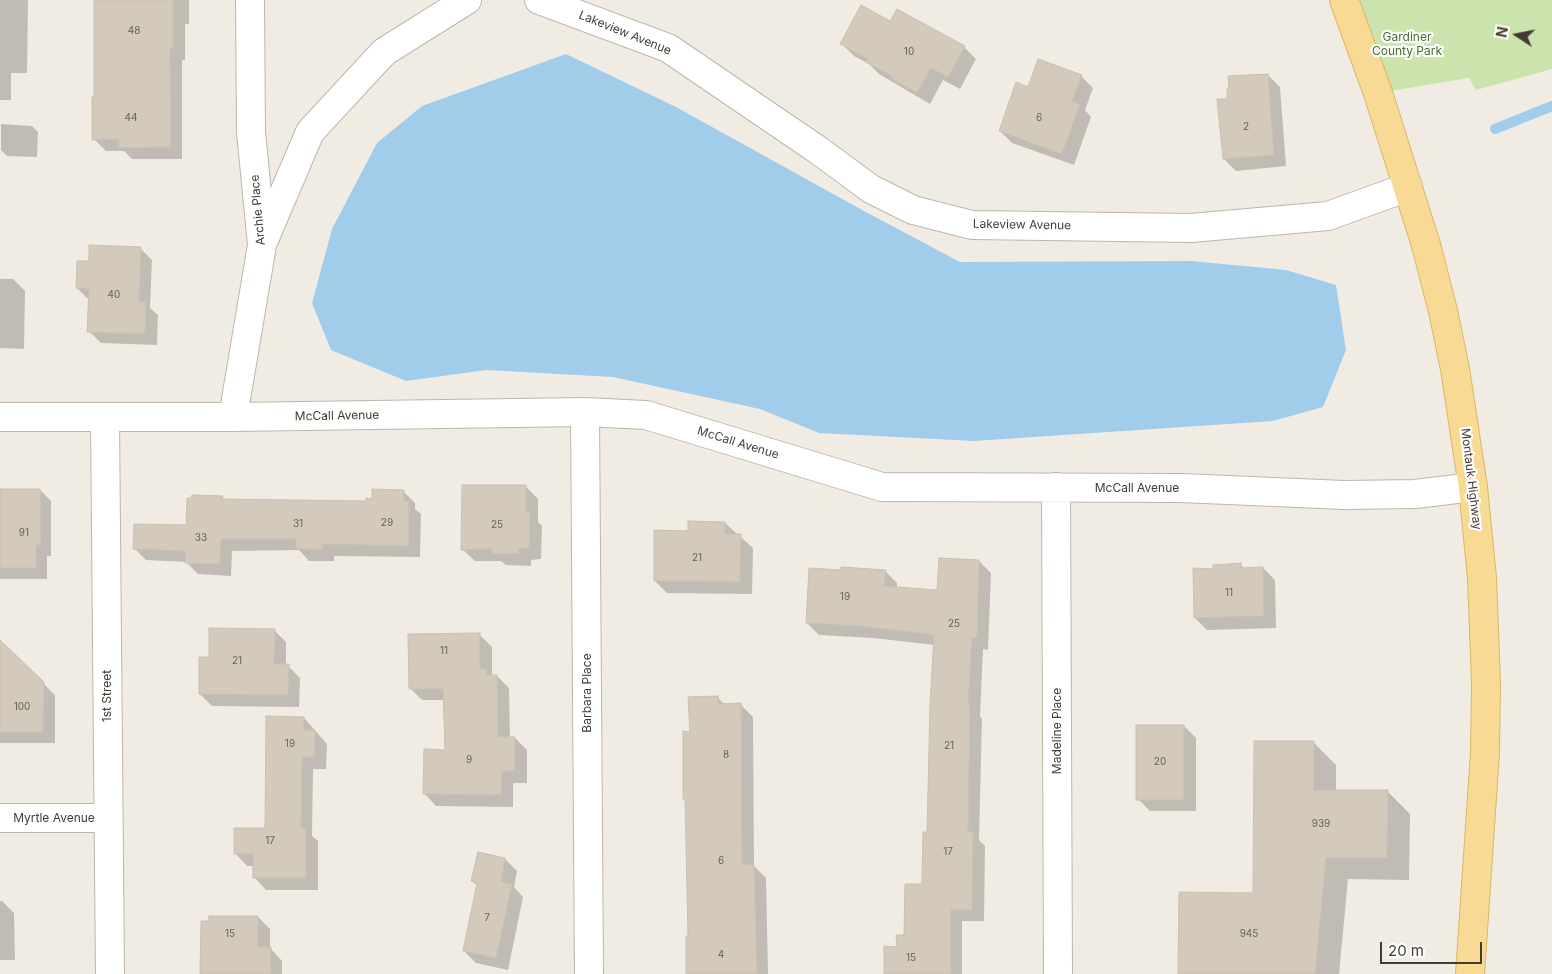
<!DOCTYPE html>
<style>
body{margin:0}
#map{position:relative;width:1552px;height:974px;overflow:hidden;background:#f0ece3;font-family:Inter,sans-serif}
canvas{display:block}
.north{position:absolute;left:1492px;top:10px;width:50px;height:50px;-webkit-text-stroke:4px #fff;paint-order:stroke;rotate:281deg;font-size:14px;font-weight:700;line-height:20px;text-align:center;color:#413c33}
.north::after{content:'';display:block;margin:auto;width:18px;height:22px;background:#413c33;clip-path:polygon(50% 0,100% 100%,50% 72%,0 100%)}
.scale{position:absolute;left:1380px;top:942px;width:102px;height:22px;box-sizing:border-box;border:2px solid #413c33;border-top:0;padding-left:6px;font-size:15px;line-height:18px;white-space:nowrap;color:#413c33;-webkit-text-stroke:4px #fff;paint-order:stroke}
</style>
<div id="map">
<canvas width="1552" height="974"></canvas>
<div class="north">N</div>
<div class="scale">20 m</div>
</div>
<script>
const c = document.querySelector('canvas').getContext('2d');
c.lineJoin = 'round';
function fill(path, color) {
  c.fillStyle = color;
  c.fill(path, 'evenodd');
}
function toPath(rows) {
  const path = new Path2D();
  for (const r of rows) {
    path.moveTo(r[0], r[1]);
    for (let i = 2; i < r.length; i += 2) path.lineTo(r[i], r[i + 1]);
  }
  return path;
}
function trace(path, color, width, dash) {
  c.strokeStyle = color;
  c.lineWidth = width;
  c.lineCap = dash ? 'butt' : 'round';
  c.setLineDash(dash || []);
  c.stroke(path);
}
function label(font, color, halo, rows, align = 'center') {
  c.font = font + ' Inter,sans-serif';
  c.lineWidth = 4.5;
  c.setLineDash([]);
  c.textBaseline = 'middle';
  c.strokeStyle = halo;
  c.fillStyle = color;
  for (const [text, x, y, turn = 0] of rows) {
    c.save();
    c.translate(x, y);
    c.rotate((+turn || 0) * Math.PI / 180);
    c.textAlign = isNaN(turn) ? turn : align;
    if (halo) c.strokeText(text, 0, 0);
    c.fillText(text, 0, 0);
    c.restore();
  }
}
fill(toPath([
 [1342,0,1552,0,1552,69,1476,90,1469,78,1378,93]
]), '#cbe3ad');
fill(toPath([
 [566,54,676,107,864,211,960,262,1191,261,1286,270,1336,285,1346,350,1323,407,1273,421,974,441,819,433,760,409,613,377,486,370,406,381,331,350,312,303,332,229,377,143,422,106]
]), '#a1cdeb');
fill(toPath([
 [0,0,28,0,27,73,11,73,11,100,0,100],
 [95,0,189,0,189,24,185,24,185,60,182,60,182,159,132,159,124,151,106,151,94,139,96,98],
 [891,22,964,47,976,59,960,89,943,80,930,104,879,74,869,64,854,56,842,44],
 [1268,75,1280,87,1286,166,1236,171,1224,159,1229,100],
 [1081,76,1093,88,1085,110,1091,117,1074,165,1012,143,1000,131,1029,89],
 [1,124,32,126,38,132,37,157,7,156,1,150],
 [140,248,152,260,150,308,158,315,157,345,101,343,89,331,89,300,77,288,90,262],
 [0,279,13,279,25,291,24,349,0,348],
 [526,487,538,499,538,522,542,526,541,559,531,560,531,566,506,565,501,561,475,561,462,549],
 [0,490,40,490,51,501,51,556,47,556,47,579,0,579,0,617],
 [403,491,415,503,415,509,421,514,420,557,334,556,334,561,309,561,299,550,232,551,231,576,198,574,186,562,146,560,134,548,187,527,222,497,225,501,367,502],
 [725,523,753,548,752,594,667,593,655,581],
 [979,561,991,573,988,650,983,649,980,717,982,718,979,840,985,846,984,921,962,921,962,974,885,974,905,936,923,885,928,833,935,645,873,638,819,635,807,623,885,571,897,583,897,588,939,591],
 [1241,565,1245,569,1263,568,1275,580,1276,628,1207,630,1195,618,1215,570],
 [274,630,286,642,286,666,288,666,300,678,299,707,212,706,200,694,210,658],
 [480,635,492,647,492,676,497,676,509,688,510,738,515,738,527,750,527,783,513,783,513,807,436,806,424,793,446,751,445,700,422,700,410,688],
 [12,653,55,695,55,743,0,743,0,664],
 [718,698,725,705,741,705,753,717,754,866,766,878,768,974,687,974,689,938,686,801,684,798,691,734],
 [304,718,327,744,326,769,313,769,312,836,318,841,318,890,266,890,254,877,254,866,247,866,235,853,266,829],
 [1184,726,1196,738,1196,811,1150,811,1138,799],
 [1313,742,1336,765,1336,791,1387,791,1410,814,1409,880,1348,879,1339,974,1179,974,1255,894],
 [505,859,517,871,514,887,523,897,508,970,476,963,464,951,478,886,472,881],
 [0,901,2,901,14,913,15,960,0,960],
 [258,917,270,929,270,948,282,961,282,974,202,974]
]), '#0003');
trace(toPath([
 [1495,129,1552,106]
]), '#a1cdeb', 10);
const building = toPath([
 [94,0,173,0,173,49,170,49,171,147,119,148,119,139,92,140,92,97,94,97,94,0],
 [861,5,890,21,897,9,965,46,948,77,931,68,917,93,892,79,893,77,866,62,868,59,840,44,861,5],
 [1038,59,1082,75,1072,101,1080,104,1062,154,999,131,1016,82,1028,87,1038,59],
 [1268,74,1274,155,1223,159,1217,99,1227,99,1227,89,1229,89,1228,76,1268,74],
 [89,245,141,247,139,302,146,302,145,334,87,332,89,289,76,288,77,261,89,261,89,245],
 [462,485,526,485,526,512,530,512,529,548,519,548,519,554,492,554,492,549,461,550,462,485],
 [0,489,40,489,41,545,36,545,36,568,0,568,0,489],
 [372,489,404,490,404,501,409,501,409,546,323,544,322,550,296,549,296,539,221,539,220,564,185,563,185,551,133,549,134,524,186,525,187,498,191,498,192,495,223,496,222,499,366,501,366,498,372,499,372,489],
 [688,521,725,522,725,534,741,534,740,582,654,581,654,530,688,531,688,521],
 [939,558,979,560,977,638,972,638,968,705,970,705,968,832,973,832,972,910,951,910,951,974,884,974,884,946,897,947,896,935,904,935,905,884,922,884,923,832,927,832,930,704,934,635,860,626,806,623,809,568,841,570,841,567,886,570,884,586,937,590,939,558],
 [1241,563,1241,568,1263,567,1264,616,1194,618,1193,568,1213,569,1213,565,1241,563],
 [209,628,275,629,274,664,289,664,288,695,199,694,199,657,209,657,209,628],
 [480,633,480,669,487,669,487,675,497,675,498,737,515,737,515,771,502,771,501,795,423,794,424,749,445,750,443,689,409,689,408,634,480,633],
 [0,640,44,682,43,732,0,732,0,640],
 [718,696,719,704,741,703,742,864,754,865,757,974,686,974,686,936,688,936,685,799,683,799,683,731,690,732,688,697,718,696],
 [266,716,304,717,304,730,315,730,315,757,302,757,301,828,306,828,306,878,253,878,253,854,234,854,234,828,265,828,266,716],
 [1136,725,1184,725,1184,800,1136,800,1136,725],
 [1254,741,1314,741,1314,790,1388,790,1387,858,1326,858,1315,974,1178,974,1179,892,1253,893,1254,741],
 [478,852,505,858,501,882,512,884,496,958,463,951,477,883,471,881,478,852],
 [209,916,258,916,258,947,271,947,271,974,200,974,201,921,209,921,209,916]
]);
fill(building, '#d4cabc');
trace(building, '#cbbfad', 1);
const minor = toPath([
 [539,0,668,48,818,150,871,189,913,210,972,225,1191,228,1328,216,1408,187],
 [263,242,310,132,384,52,467,0],
 [585,412,589,974],
 [0,417,233,417,585,412,646,415,882,487,1181,488,1344,495,1415,494,1473,487],
 [233,417,262,245,251,132,250,0],
 [105,418,110,974],
 [1056,487,1058,974],
 [0,818,108,818]
]);
const major = toPath([
 [1344,0,1378,93,1426,245,1443,311,1455,369,1473,487,1482,578,1486,684,1485,753,1470,974]
]);
trace(minor, '#beb6a9', 30);
trace(major, '#dbb766', 30);
trace(minor, '#fff', 28);
trace(major, '#f8da94', 28);
label('10px', '#666055', null, [
 ["48",134,31],
 ["10",909,52],
 ["44",131,118],
 ["6",1039,118],
 ["2",1246,127],
 ["40",114,295],
 ["29",387,523],
 ["31",298,524],
 ["25",497,525],
 ["91",24,533],
 ["33",201,538],
 ["21",697,558],
 ["11",1229,593],
 ["19",845,597],
 ["25",954,624],
 ["11",444,651],
 ["21",237,661],
 ["100",22,707],
 ["19",290,744],
 ["21",949,746],
 ["8",726,755],
 ["9",469,760],
 ["20",1160,762],
 ["939",1321,824],
 ["17",270,841],
 ["17",948,852],
 ["6",721,861],
 ["7",487,918],
 ["15",230,934],
 ["945",1249,934],
 ["4",721,955],
 ["15",911,958]
]);
label('12px', '#413c33', '#fff', [
 ["Lakeview Avenue",625,33,22],
 ["Archie Place",258,210,-95],
 ["Lakeview Avenue",1022,225,1],
 ["McCall Avenue",337,416,-1],
 ["McCall Avenue",738,443,17],
 ["Montauk Highway",1471,479,83],
 ["McCall Avenue",1137,488],
 ["Barbara Place",587,693,-90],
 ["1st Street",107,696,-90],
 ["Madeline Place",1057,731,-90],
 ["Myrtle Avenue",54,818]
]);
label('12px', '#456f2b', '#fff', [
 ["Gardiner",1407,37],
 ["County Park",1407,51]
]);
</script>
